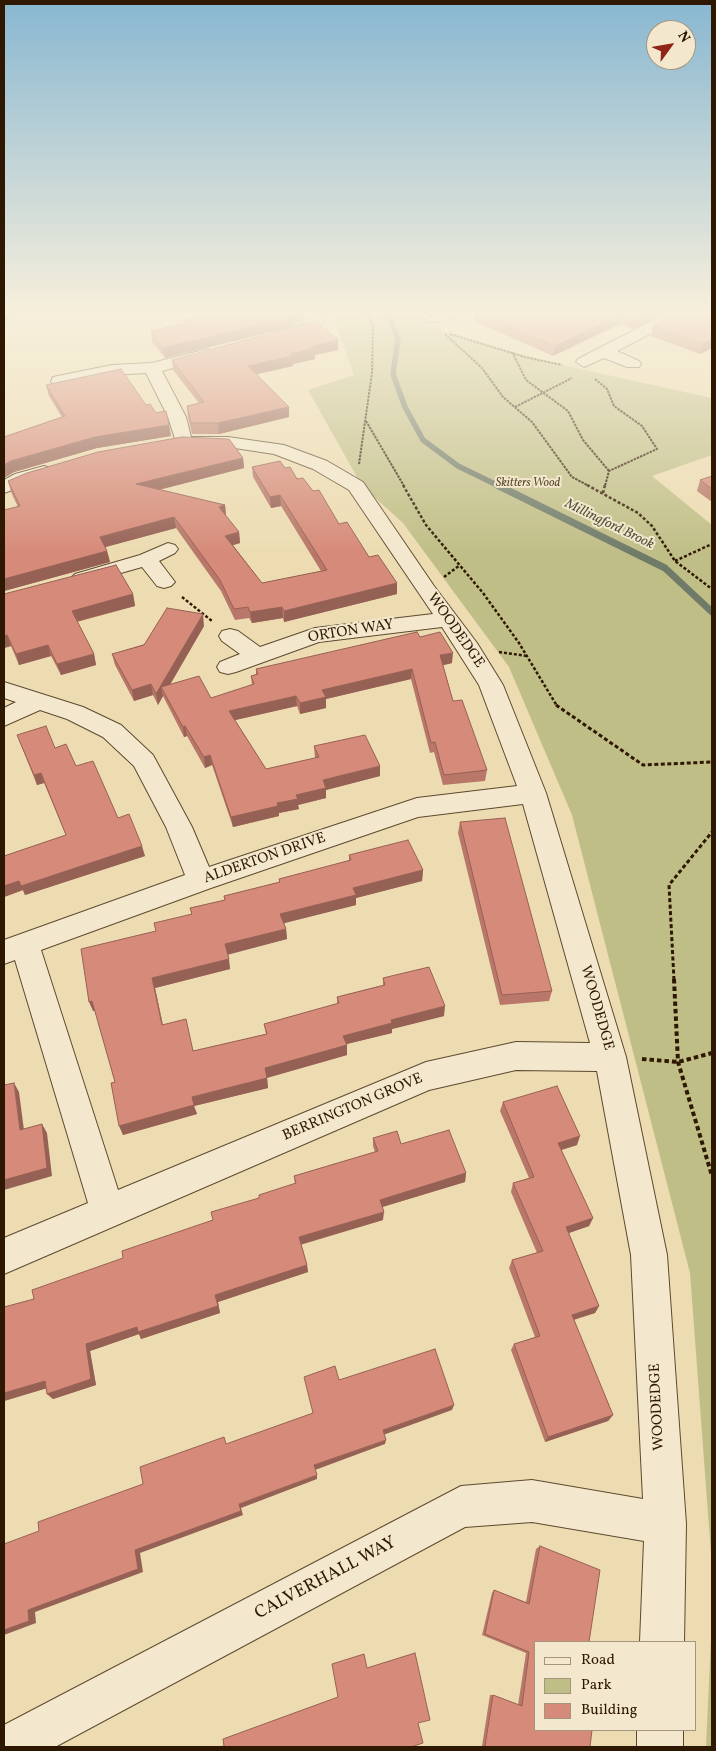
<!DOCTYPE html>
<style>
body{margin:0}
#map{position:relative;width:716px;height:1751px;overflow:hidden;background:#eddcb2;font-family:Vollkorn,serif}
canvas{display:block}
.frame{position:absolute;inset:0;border:5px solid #2f1802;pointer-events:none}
.legend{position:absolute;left:534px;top:1641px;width:162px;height:90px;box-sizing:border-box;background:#f3e8cd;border:1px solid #a5957c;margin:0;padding:6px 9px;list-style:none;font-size:15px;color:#2f1802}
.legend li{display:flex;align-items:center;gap:10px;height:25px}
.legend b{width:25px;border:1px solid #a5957c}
.north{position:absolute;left:646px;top:20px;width:50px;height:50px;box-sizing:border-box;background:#f3e8cd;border:1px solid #a5957c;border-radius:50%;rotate:58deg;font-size:14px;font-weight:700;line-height:20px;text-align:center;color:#2f1802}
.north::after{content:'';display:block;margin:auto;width:18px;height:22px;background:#8f2418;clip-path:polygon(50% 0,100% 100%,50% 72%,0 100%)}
</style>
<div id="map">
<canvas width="716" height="1751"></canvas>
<div class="frame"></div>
<ul class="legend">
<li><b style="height:6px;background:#f3e8cd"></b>Road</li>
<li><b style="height:14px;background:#c0be87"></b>Park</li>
<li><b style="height:14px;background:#d68a79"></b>Building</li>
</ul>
<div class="north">N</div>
</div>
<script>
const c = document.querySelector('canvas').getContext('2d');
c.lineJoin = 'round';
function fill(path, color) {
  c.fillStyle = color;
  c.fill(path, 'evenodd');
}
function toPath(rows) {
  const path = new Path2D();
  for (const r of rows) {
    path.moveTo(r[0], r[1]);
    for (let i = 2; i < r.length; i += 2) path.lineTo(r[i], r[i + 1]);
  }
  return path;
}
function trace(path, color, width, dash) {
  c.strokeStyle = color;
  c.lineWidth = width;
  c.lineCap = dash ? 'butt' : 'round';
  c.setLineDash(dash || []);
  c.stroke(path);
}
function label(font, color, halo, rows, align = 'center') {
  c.font = font + ' Vollkorn,serif';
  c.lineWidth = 4;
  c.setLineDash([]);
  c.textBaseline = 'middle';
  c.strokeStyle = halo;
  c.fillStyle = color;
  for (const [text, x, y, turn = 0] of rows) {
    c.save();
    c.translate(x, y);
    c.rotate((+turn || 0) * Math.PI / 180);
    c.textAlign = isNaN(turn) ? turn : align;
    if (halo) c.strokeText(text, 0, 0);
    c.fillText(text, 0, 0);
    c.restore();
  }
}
fill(toPath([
 [331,310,430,310,423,317,445,333,553,363,712,398,712,455,652,476,712,525,712,1567,690,1273,572,815,509,667,403,523,362,486,308,390,354,375],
 [712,1616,712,1747,706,1747]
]), '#c0be87');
trace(toPath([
 [386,310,398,339,393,374,405,407,423,440,458,466,499,486]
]), '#6f7a69', 5.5);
trace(toPath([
 [497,485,665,568,712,612]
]), '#6f7a69', 7);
const minor = toPath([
 [313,310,329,310,324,321,313,331,283,340,277,338,275,335,277,332,301,325,312,316,313,310],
 [443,310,464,310,461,313,439,322,429,322,426,319,429,316,443,310],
 [673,310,693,310,690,313,617,351,639,361,641,364,639,367,627,367,604,358,584,367,576,362,578,359,673,310],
 [208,349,216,354,214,357,162,371,186,417,191,437,228,437,284,445,327,461,363,482,434,586,477,643,503,685,546,793,626,1057,667,1255,686,1524,684,1642,640,1642,644,1541,532,1522,465,1527,55,1747,4,1747,4,1725,461,1486,532,1480,643,1499,631,1255,597,1071,516,1070,429,1090,4,1274,4,1238,88,1203,15,960,4,964,4,940,185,875,166,827,134,766,103,737,67,719,40,710,4,726,4,708,16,702,4,698,4,682,83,707,121,725,153,755,192,827,209,867,417,798,517,786,479,685,442,627,319,642,236,672,228,674,220,672,217,667,220,662,240,654,222,641,219,636,222,631,230,629,238,631,260,647,315,628,433,614,349,490,313,469,274,454,228,447,177,445,168,417,146,373,112,375,59,386,53,385,51,381,53,377,112,365,152,363,208,349],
 [523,804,590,1043,516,1042,426,1062,118,1190,41,950,211,888,418,817,523,804],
 [44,466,51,468,53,472,51,476,4,493,4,480,15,474,44,466],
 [168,543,175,545,178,549,175,553,159,561,175,582,171,586,164,588,157,586,142,567,82,584,75,582,71,578,75,574,140,555,168,543],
 [637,1730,683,1730,683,1747,637,1747,637,1730]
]);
const motorway = toPath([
 [4,310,22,310,19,313,4,320,4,310]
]);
trace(minor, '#5e492e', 2);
trace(motorway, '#2f1802', 2);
trace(toPath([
 [445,334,482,368,503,397,532,422,572,477,589,486],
 [450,334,525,357,562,365],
 [512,352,526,380,568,411,583,440,609,471],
 [595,379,607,389,614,406,642,426,657,449,609,471,605,486],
 [515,407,572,378],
 [366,421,404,486],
 [359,464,372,373,373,325,364,310]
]), '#2f1802', 2, [2.5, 1]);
trace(toPath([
 [403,485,426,525,483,593,519,643,557,706],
 [587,485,638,513,652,526,675,561,712,589],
 [603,493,605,485],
 [675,561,712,544],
 [444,577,460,565],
 [182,597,212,621],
 [499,652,527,656]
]), '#2f1802', 2.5, [3, 2]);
trace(toPath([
 [556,705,643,765,712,762],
 [674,980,669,885,712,832]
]), '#2f1802', 3, [4, 2.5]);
trace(toPath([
 [674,979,678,1062,712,1176],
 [642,1059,678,1062,712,1053]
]), '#2f1802', 4, [4.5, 3]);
fill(minor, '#f3e8cd');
fill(motorway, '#eddcb2');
fill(toPath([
 [304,310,304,320,287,328,165,358,152,342,151,331,185,323,184,320],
 [669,310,633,329,620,324,553,356,474,321,474,312],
 [712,310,712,348,700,354,651,336,653,326],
 [338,350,315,355,315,359,293,364,293,366,257,374,289,417,219,434,192,434,188,417,187,406,199,403,173,370,172,360],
 [46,385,146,405,169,425,171,436,97,448,14,472,4,478,4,437,62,417,49,396],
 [243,458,244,468,159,490,225,505,226,516,239,532,240,543,233,545,262,583,321,571,281,506,271,508,253,477,252,467,285,468,313,491,339,524,369,557,397,594,284,622,283,618,252,623,249,618,235,620,221,591,176,528,105,547,107,551,110,562,4,591,4,510,18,507,11,492,8,481],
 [712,476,712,502,697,491,700,480],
 [4,594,133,594,135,606,77,622,94,654,96,665,61,675,51,656,19,665,11,646,4,648],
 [204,626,170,685,211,698,252,685,251,676,256,675,256,669,420,637,452,663,443,665,453,701,487,770,485,781,443,785,434,752,430,753,411,679,326,699,326,708,300,714,297,706,235,720,266,769,315,758,314,746,380,776,326,790,326,798,298,805,299,809,279,813,279,816,233,827,212,765,205,768,187,736,184,737,163,696,158,705,153,695,134,701,115,665,112,654],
 [17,735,55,748,76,766,118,818,145,856,25,895,23,890,4,897,4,856,66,835,44,783,37,785],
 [460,822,552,991,549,1001,500,1005,458,833],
 [349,855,423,870,422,881,356,898,356,905,284,923,286,929,287,939,227,954,230,969,155,988,163,1025,194,1051,266,1034,264,1024,337,1004,337,997,383,985,383,978,444,1016,392,1029,392,1033,346,1044,347,1055,267,1078,268,1088,194,1106,197,1114,123,1135,115,1082,95,1011,93,1011,156,931,192,915,190,908,225,900,224,896,279,882,279,879,349,861],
 [503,1102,577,1145,561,1150,593,1218,589,1226,569,1233,599,1306,595,1313,574,1320,613,1415,608,1421,545,1442,511,1350,514,1344,535,1337,509,1268,512,1260,537,1253,511,1192,513,1183,529,1178,500,1111],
 [373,1138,401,1144,466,1173,465,1182,382,1207,383,1220,301,1244,307,1265,308,1272,218,1302,220,1313,141,1339,139,1334,90,1351,96,1385,53,1399,47,1394,46,1388,4,1401,4,1307,34,1299,123,1258,213,1220,259,1198,295,1184,294,1176,375,1152,373,1146],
 [540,1546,535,1730,486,1747,482,1746,490,1695,493,1695,518,1705,526,1653,482,1635,492,1593,494,1590,526,1602,536,1549]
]), '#b87768');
fill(toPath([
 [304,310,304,320,287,328,165,358,163,348],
 [652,310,669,310,633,329,635,319],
 [621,314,620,324,553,356,555,346],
 [712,339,712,348,700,354,703,344],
 [338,340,338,350,315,355,315,359,293,364,293,366,249,376,248,366,290,354,312,346],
 [289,407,289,417,219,434,218,423],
 [169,425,171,436,97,448,14,472,4,478,4,465,11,461,95,437],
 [243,458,244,468,138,495,136,484],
 [280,495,281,506,271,508,270,497],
 [225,505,226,516,219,507],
 [174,517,176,528,102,548,100,537],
 [239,532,240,543,227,547,225,536],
 [107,551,110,562,4,591,4,579],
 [397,583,397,594,284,622,284,611],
 [133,594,135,606,74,622,72,611],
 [282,607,283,618,252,623,250,612],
 [203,614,204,626,165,693,161,687,163,696,158,705,156,694],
 [7,635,11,646,4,648,4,636],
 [48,645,51,656,19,665,16,654],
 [453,653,452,663,440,666,440,655],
 [94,654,96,665,61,675,57,664],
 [412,669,411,679,326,699,326,708,300,714,300,703,322,690],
 [151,684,153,695,134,701,132,690],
 [296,696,297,706,231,721,229,711],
 [185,726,187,736,184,737,183,727],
 [210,755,212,765,205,768,204,757],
 [380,766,380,776,326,790,326,798,298,805,299,809,279,813,279,816,233,827,231,817,277,803,296,795,323,780],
 [41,773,44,783,37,785,34,775],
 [142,846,145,856,25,895,23,890,4,897,4,886,19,881],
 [423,870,422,881,356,898,356,905,281,924,280,914,353,888],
 [286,929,287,939,227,955,225,944],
 [229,959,230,969,155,988,165,1035,152,978],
 [92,1001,96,1011,93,1011,89,1002],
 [445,1006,444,1016,392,1029,392,1033,343,1045,343,1036,391,1020],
 [347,1045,347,1055,266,1078,265,1068],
 [267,1078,268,1088,194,1106,197,1114,123,1135,119,1126,192,1097],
 [14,1083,19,1092,25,1138,20,1130],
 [42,1124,47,1133,52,1176,4,1190,4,1180],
 [580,1136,577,1145,555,1152,558,1143],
 [466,1173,465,1182,379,1208,380,1200],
 [384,1212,383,1220,300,1245,299,1237],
 [593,1218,589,1226,563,1235,566,1227],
 [307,1265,308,1272,218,1302,220,1313,141,1339,139,1334,90,1351,96,1385,53,1399,47,1394,86,1344,215,1295],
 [599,1306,595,1313,568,1321,572,1315],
 [45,1381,51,1387,4,1401,4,1393],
 [454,1405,452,1410,383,1435,383,1430],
 [613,1415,608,1421,545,1442,548,1437],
 [386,1440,385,1444,315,1470,314,1465],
 [317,1475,317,1479,241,1508,243,1515,140,1553,143,1572,35,1612,36,1623,4,1635,4,1630,28,1610,135,1550,239,1504]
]), '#966155');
const building = toPath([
 [227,310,304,310,287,318,163,348,151,331,187,323,184,320,227,310],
 [478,310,652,310,635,319,621,314,555,346,474,312,478,310],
 [684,310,712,310,712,339,703,344,653,326,684,310],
 [316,321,338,340,312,346,314,348,290,354,292,356,248,366,289,407,218,423,191,423,187,406,204,402,172,360,316,321],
 [121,369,146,405,150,404,156,413,166,411,169,425,95,437,11,461,4,465,4,437,65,416,46,385,121,369],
 [182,437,229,439,243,458,136,484,225,505,219,507,239,532,225,536,262,583,327,570,280,495,270,497,252,467,280,461,285,468,290,467,297,479,303,478,313,491,319,490,339,524,347,522,369,557,378,555,397,583,284,611,282,607,250,612,248,607,234,609,220,580,174,517,100,537,107,551,4,579,4,510,20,506,8,481,27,473,98,452,182,437],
 [712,476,712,489,700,480,712,476],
 [116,565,133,594,72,611,94,654,57,664,48,645,16,654,7,635,4,636,4,594,116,565],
 [167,608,203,614,156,694,151,684,132,690,112,654,144,645,167,608],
 [417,632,420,637,440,632,453,653,440,655,453,701,462,700,487,770,444,775,435,742,431,743,412,669,322,690,326,697,300,703,296,696,229,711,266,769,319,757,314,746,365,735,380,766,323,780,326,788,296,795,298,799,277,803,278,806,231,817,210,755,204,757,185,726,183,727,161,687,199,676,211,698,254,684,251,676,258,674,256,669,417,632],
 [46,726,55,748,66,744,76,766,93,761,118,818,129,814,142,846,21,886,19,881,4,886,4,856,66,835,41,773,34,775,17,735,46,726],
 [505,818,552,991,502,995,460,822,505,818],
 [408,840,423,870,353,888,356,895,280,914,286,929,225,944,229,959,152,978,162,1025,186,1019,193,1051,267,1034,264,1024,339,1003,337,997,385,985,383,978,429,967,445,1006,391,1020,392,1023,343,1036,347,1045,265,1068,267,1078,192,1097,194,1105,119,1126,111,1083,115,1082,92,1001,89,1002,81,949,156,931,154,923,192,914,190,908,225,900,224,896,280,882,279,879,351,860,349,855,408,840],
 [14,1083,20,1130,42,1124,47,1168,4,1180,4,1085,14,1083],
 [557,1086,580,1136,558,1143,593,1218,566,1227,599,1306,572,1315,613,1415,548,1437,514,1344,540,1336,512,1260,543,1251,513,1183,534,1177,503,1102,557,1086],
 [449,1130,466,1173,380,1200,384,1212,299,1237,307,1265,215,1295,218,1306,138,1332,137,1327,86,1344,91,1379,47,1394,45,1381,4,1393,4,1307,34,1299,32,1290,123,1258,122,1251,213,1220,211,1212,259,1198,259,1195,296,1183,294,1176,378,1151,373,1138,397,1131,401,1144,449,1130],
 [435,1349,454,1405,383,1430,386,1440,314,1465,317,1475,239,1504,241,1511,135,1550,138,1569,28,1610,29,1621,4,1630,4,1544,39,1531,38,1522,143,1484,140,1467,224,1437,226,1444,313,1413,304,1377,335,1366,339,1380,435,1349],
 [540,1546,600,1570,589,1642,535,1642,535,1730,592,1730,590,1747,487,1747,485,1746,493,1695,522,1706,529,1652,485,1634,494,1590,529,1604,540,1546],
 [415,1653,430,1720,418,1723,423,1743,411,1747,219,1747,224,1746,223,1739,338,1697,332,1664,364,1654,367,1668,415,1653]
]);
fill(building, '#d68a79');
trace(building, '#966155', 1);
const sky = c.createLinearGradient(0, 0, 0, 555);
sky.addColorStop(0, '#88b7d1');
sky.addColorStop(0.56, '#f7efdc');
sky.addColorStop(1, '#f7efdc00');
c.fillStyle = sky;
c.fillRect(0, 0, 716, 555);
label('italic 12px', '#5a4a2a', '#f3e8cd', [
 ["Skitters Wood",528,484]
]);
label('italic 14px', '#54513e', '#f3e8cd', [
 ["Millingford Brook",609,525,26]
]);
label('15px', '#2f1802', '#f3e8cd', [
 ["WOODEDGE",455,631,55],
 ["ORTON WAY",351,632,-9],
 ["ALDERTON DRIVE",265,859,-19],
 ["WOODEDGE",596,1008,74],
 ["BERRINGTON GROVE",353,1108,-23],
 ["WOODEDGE",658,1407,-93]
]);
label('18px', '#2f1802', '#f3e8cd', [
 ["CALVERHALL WAY",326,1579,-28]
]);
</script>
